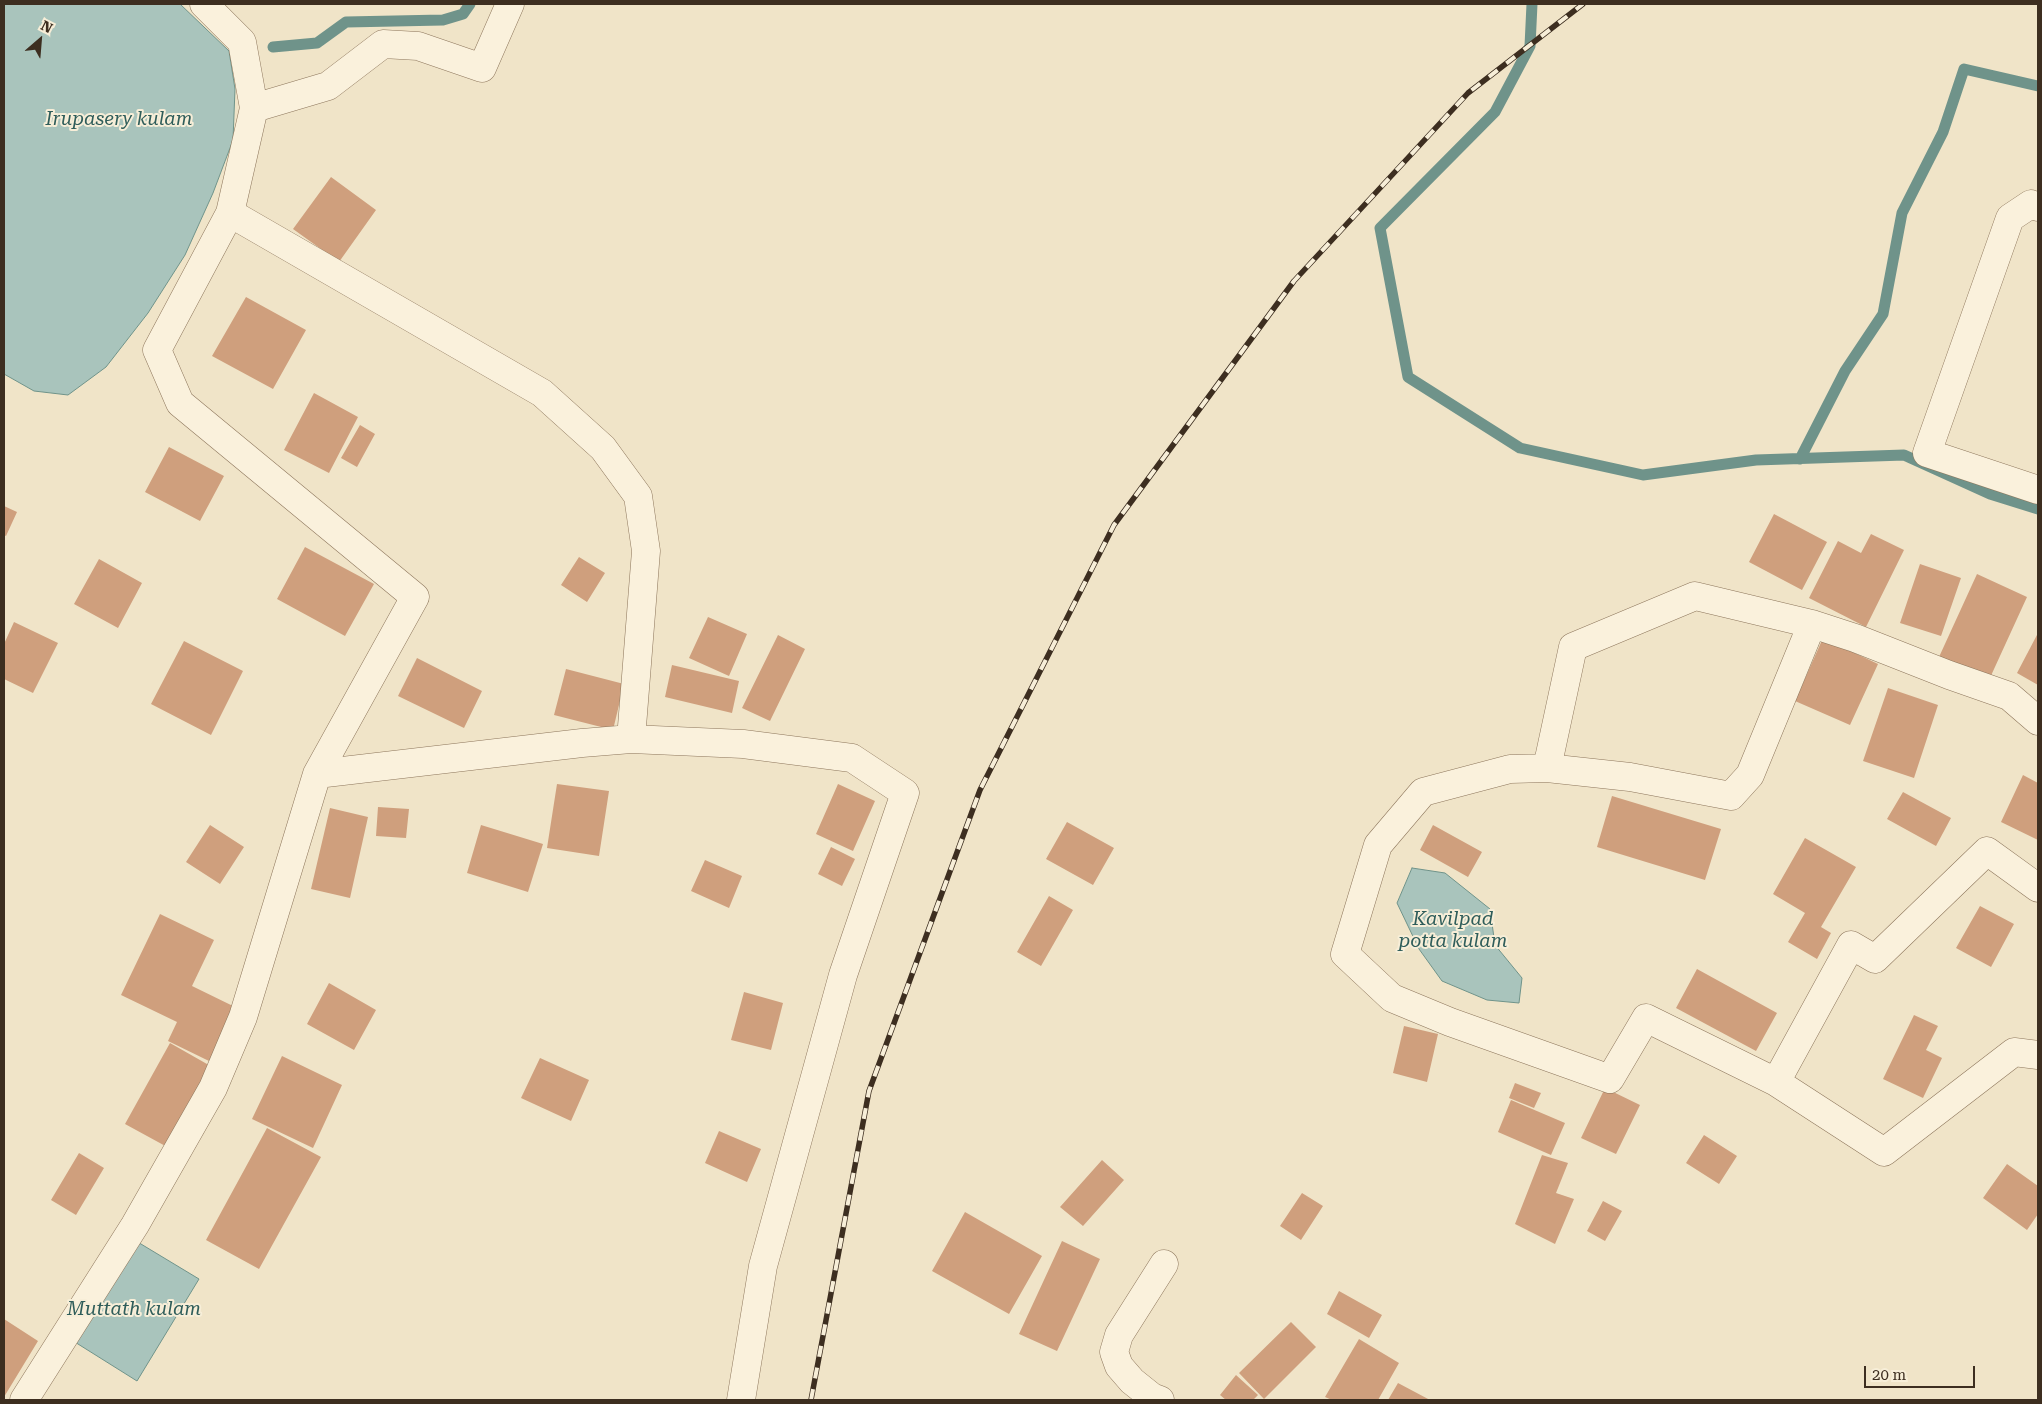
<!DOCTYPE html>
<style>
body{margin:0}
#map{position:relative;width:2042px;height:1404px;overflow:hidden;background:#f0e4c8;font-family:"Roboto Serif",serif}
canvas{display:block}
.frame{position:absolute;inset:0;border:5px solid #3d2e20;pointer-events:none}
.north{position:absolute;left:15px;top:15px;width:50px;height:50px;-webkit-text-stroke:4px #f7eed8;paint-order:stroke;rotate:27deg;font-size:14px;font-weight:700;line-height:20px;text-align:center;color:#3d2e20}
.north::after{content:'';display:block;margin:auto;width:18px;height:22px;background:#3d2e20;clip-path:polygon(50% 0,100% 100%,50% 72%,0 100%)}
.scale{position:absolute;left:1864px;top:1366px;width:111px;height:22px;box-sizing:border-box;border:2px solid #3d2e20;border-top:0;padding-left:6px;font-size:15px;line-height:18px;white-space:nowrap;color:#3d2e20;-webkit-text-stroke:4px #f7eed8;paint-order:stroke}
</style>
<div id="map">
<canvas width="2042" height="1404"></canvas>
<div class="frame"></div>
<div class="north">N</div>
<div class="scale">20 m</div>
</div>
<script>
const c = document.querySelector('canvas').getContext('2d');
c.lineJoin = 'round';
function fill(path, color) {
  c.fillStyle = color;
  c.fill(path, 'evenodd');
}
function toPath(rows) {
  const path = new Path2D();
  for (const r of rows) {
    path.moveTo(r[0], r[1]);
    for (let i = 2; i < r.length; i += 2) path.lineTo(r[i], r[i + 1]);
  }
  return path;
}
function trace(path, color, width, dash) {
  c.strokeStyle = color;
  c.lineWidth = width;
  c.lineCap = dash ? 'butt' : 'round';
  c.setLineDash(dash || []);
  c.stroke(path);
}
function label(font, color, halo, rows, align = 'center') {
  c.font = font + ' "Roboto Serif",serif';
  c.lineWidth = 4;
  c.setLineDash([]);
  c.textBaseline = 'middle';
  c.strokeStyle = halo;
  c.fillStyle = color;
  for (const [text, x, y, turn = 0] of rows) {
    c.save();
    c.translate(x, y);
    c.rotate((+turn || 0) * Math.PI / 180);
    c.textAlign = isNaN(turn) ? turn : align;
    if (halo) c.strokeText(text, 0, 0);
    c.fillText(text, 0, 0);
    c.restore();
  }
}
const water = toPath([
 [4,4,180,4,229,51,235,89,233,140,213,193,185,255,148,313,106,367,68,395,34,391,4,374,4,4],
 [1412,868,1445,873,1490,909,1495,945,1522,978,1519,1003,1487,1000,1442,981,1419,949,1397,903,1412,868],
 [131,1238,199,1279,137,1381,70,1339,131,1238]
]);
fill(water, '#a9c4bc');
trace(water, '#6f938a', 1);
trace(toPath([
 [1532,4,1530,46,1495,112,1380,228,1408,377,1520,448,1643,475,1756,460,1904,455,1990,494,2038,509],
 [273,47,317,43,346,22,443,20,463,14,470,4],
 [1800,459,1845,371,1883,314,1902,213,1943,132,1964,69,2038,86]
]), '#6f938a', 11);
fill(toPath([
 [331,177,376,210,339,262,293,229],
 [246,297,306,330,273,389,212,356],
 [314,393,358,417,329,473,284,450],
 [360,425,375,434,357,467,341,458],
 [169,447,224,476,200,521,145,492],
 [4,506,17,512,6,536,4,535],
 [1774,514,1827,542,1802,590,1749,562],
 [1871,534,1904,550,1866,627,1809,598,1838,541,1861,553],
 [305,547,374,584,345,636,277,599],
 [579,557,605,573,587,602,561,585],
 [99,559,142,583,118,628,74,604],
 [1920,564,1961,578,1941,636,1900,623],
 [1977,574,2027,597,1989,680,1939,657],
 [708,617,747,634,729,676,689,658],
 [14,622,58,643,33,693,4,679,4,644],
 [2038,633,2038,685,2017,673],
 [778,635,805,649,770,721,742,708],
 [1823,638,1878,664,1850,725,1795,701],
 [184,641,243,671,211,735,151,704],
 [417,658,482,691,464,728,398,696],
 [672,665,739,681,732,713,665,697],
 [566,669,624,684,613,730,554,715],
 [1888,688,1938,705,1914,778,1863,761],
 [2023,775,2038,783,2038,840,2001,822],
 [557,784,609,791,599,856,547,848],
 [838,784,875,801,853,851,816,834],
 [1903,792,1951,818,1936,846,1887,819],
 [1612,796,1721,829,1705,880,1597,847],
 [378,807,409,809,406,838,376,836],
 [330,808,368,817,350,898,311,889],
 [1067,822,1114,848,1093,885,1046,859],
 [210,825,244,847,220,884,186,862],
 [481,825,543,844,528,892,467,873],
 [1433,825,1482,852,1468,877,1420,850],
 [1805,838,1856,867,1821,927,1831,933,1817,959,1788,942,1805,913,1773,894],
 [831,847,855,859,842,886,818,874],
 [705,860,742,876,729,908,691,891],
 [1049,896,1073,910,1041,966,1017,952],
 [1980,906,2014,924,1991,967,1956,948],
 [160,914,214,940,192,986,235,1007,209,1061,168,1041,177,1022,121,995],
 [1697,969,1777,1013,1756,1051,1676,1008],
 [329,983,376,1010,354,1050,307,1024],
 [744,992,783,1003,771,1050,731,1040],
 [1914,1015,1938,1026,1926,1050,1942,1058,1923,1098,1883,1079],
 [1404,1026,1438,1034,1427,1082,1393,1073],
 [170,1043,214,1068,169,1148,125,1124],
 [282,1056,342,1085,313,1148,252,1119],
 [540,1058,589,1080,571,1121,521,1098],
 [1515,1083,1541,1093,1534,1108,1509,1098],
 [1605,1088,1640,1105,1616,1154,1581,1138],
 [1511,1100,1565,1123,1551,1155,1498,1132],
 [267,1128,321,1157,259,1269,206,1240],
 [719,1131,761,1149,747,1182,705,1163],
 [1704,1135,1737,1156,1719,1184,1686,1163],
 [79,1153,104,1168,76,1215,51,1200],
 [1542,1155,1568,1163,1556,1193,1574,1199,1555,1244,1515,1224],
 [1102,1160,1124,1180,1083,1226,1060,1207],
 [2007,1164,2038,1186,2038,1214,2027,1230,1983,1198],
 [1302,1193,1323,1206,1301,1240,1280,1226],
 [1603,1201,1622,1211,1605,1241,1587,1231],
 [965,1212,1042,1256,1009,1314,932,1271],
 [1062,1241,1100,1259,1057,1351,1019,1334],
 [1339,1291,1382,1315,1369,1338,1327,1314],
 [4,1319,38,1341,4,1397],
 [1291,1322,1316,1347,1264,1399,1239,1373],
 [1359,1339,1399,1363,1378,1400,1332,1400,1325,1397],
 [1236,1375,1258,1395,1253,1400,1226,1400,1220,1395],
 [1398,1383,1430,1400,1388,1400]
]), '#cf9f7d');
const minor = toPath([
 [254,108,328,86,383,44,418,46,482,68,510,4],
 [2038,207,2031,204,2010,218,1927,453,2038,490],
 [230,213,542,393,603,448,638,496,646,551,631,739],
 [1812,624,1750,775,1731,796,1630,777,1547,768,1573,647,1695,596,1812,624,1855,638,1949,675,2009,696,2038,721],
 [1547,768,1510,769,1423,792,1378,845,1345,954,1392,998,1450,1022,1610,1079,1646,1018,1776,1082,1851,945,1875,959,1987,851,2038,888],
 [317,774,582,743,631,739,743,744,852,758,905,793,843,975,763,1266,741,1400],
 [1776,1082,1884,1152,2014,1052,2038,1055],
 [24,1400,135,1225,213,1088,243,1017,317,774,415,597,180,403,157,350,230,213,254,108,242,42,204,4],
 [1160,1400,1152,1397,1132,1381,1119,1366,1114,1352,1119,1335,1164,1264]
]);
trace(minor, '#8d765c', 29);
trace(minor, '#faf1dc', 28);
const rail = toPath([
 [811,1400,869,1091,980,790,1114,525,1294,281,1468,93,1583,4]
]);
trace(rail, '#3d2e20', 5.5);
trace(rail, '#f7eed8', 4, [11]);
label('italic 19px', '#2f5d5a', '#f7eed8', [
 ["Irupasery kulam",119,119],
 ["Kavilpad",1453,919],
 ["potta kulam",1453,941],
 ["Muttath kulam",134,1309]
]);
</script>
